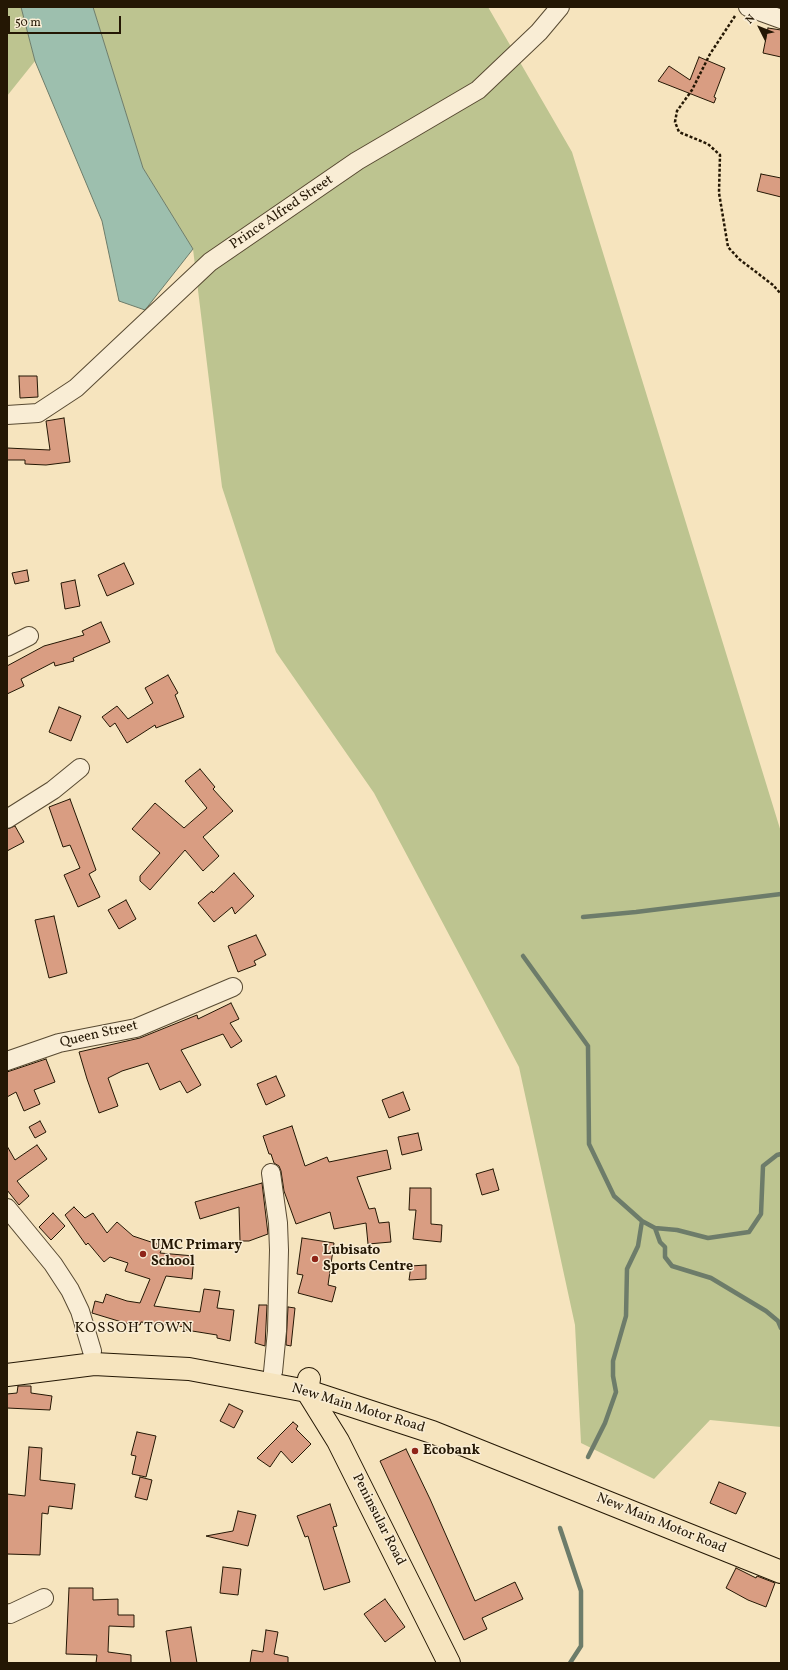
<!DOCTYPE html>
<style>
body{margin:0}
#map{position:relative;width:788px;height:1670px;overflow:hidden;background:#f6e4be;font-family:Vollkorn,serif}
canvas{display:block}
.frame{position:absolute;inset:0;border:8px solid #241704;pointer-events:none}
.north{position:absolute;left:740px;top:8px;width:40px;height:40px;-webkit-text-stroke:3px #f9edd5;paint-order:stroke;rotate:312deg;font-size:11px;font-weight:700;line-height:16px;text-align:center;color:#241704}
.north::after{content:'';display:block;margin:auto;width:14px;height:18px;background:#241704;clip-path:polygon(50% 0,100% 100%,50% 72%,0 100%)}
.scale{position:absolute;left:8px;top:16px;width:113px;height:18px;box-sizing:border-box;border:2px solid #241704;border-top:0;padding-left:5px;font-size:12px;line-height:14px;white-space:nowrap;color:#241704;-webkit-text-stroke:3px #f9edd5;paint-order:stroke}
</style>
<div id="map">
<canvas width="788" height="1670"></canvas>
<div class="frame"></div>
<div class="north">N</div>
<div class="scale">50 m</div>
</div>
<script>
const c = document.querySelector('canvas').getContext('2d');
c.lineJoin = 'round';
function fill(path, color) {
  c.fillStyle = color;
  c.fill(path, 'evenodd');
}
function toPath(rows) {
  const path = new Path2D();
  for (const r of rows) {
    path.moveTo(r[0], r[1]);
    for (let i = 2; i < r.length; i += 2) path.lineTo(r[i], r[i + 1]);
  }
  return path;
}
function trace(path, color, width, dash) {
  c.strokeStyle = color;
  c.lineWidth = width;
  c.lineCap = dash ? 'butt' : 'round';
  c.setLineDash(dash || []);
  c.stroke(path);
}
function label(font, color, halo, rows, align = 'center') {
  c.font = font + ' Vollkorn,serif';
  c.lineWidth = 3;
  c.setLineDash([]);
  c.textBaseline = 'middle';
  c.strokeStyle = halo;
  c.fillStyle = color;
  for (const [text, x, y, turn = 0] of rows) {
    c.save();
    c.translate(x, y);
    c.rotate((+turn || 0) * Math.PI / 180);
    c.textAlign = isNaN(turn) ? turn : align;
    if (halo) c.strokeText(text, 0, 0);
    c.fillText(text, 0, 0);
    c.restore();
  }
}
fill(toPath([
 [7,7,21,7,35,61,7,96],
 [93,7,488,7,572,152,781,832,781,1427,710,1420,654,1479,581,1443,575,1325,519,1067,374,793,276,652,222,487,193,249,143,168]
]), '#bdc490');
const water = toPath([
 [21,7,93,7,143,168,193,249,145,310,119,301,102,221,35,61,21,7]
]);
fill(water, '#9dbfae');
trace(water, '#6d7c6a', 1);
trace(toPath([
 [583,917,636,912,781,894],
 [523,956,588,1046,589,1144,614,1196,642,1221,638,1246,627,1269,626,1316,613,1361,613,1376,616,1392,605,1423,588,1457],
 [642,1221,655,1228,660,1242,665,1247,665,1257,672,1266,711,1278,766,1311,778,1321,781,1328],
 [655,1228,677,1230,708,1238,749,1232,761,1214,763,1166,777,1155,781,1154],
 [560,1528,581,1591,581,1646,570,1663]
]), '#6d7c6a', 4.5);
const building = toPath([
 [768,28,781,30,781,57,763,53,768,28],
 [699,57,725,68,714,97,716,98,714,103,658,81,669,66,690,80,699,57],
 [761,174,781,178,781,197,757,191,761,174],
 [19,376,37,376,38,397,20,398,19,376],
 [64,418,70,462,46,465,25,464,25,460,7,460,7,448,50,450,46,421,64,418],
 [124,563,134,584,107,596,98,575,124,563],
 [27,570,29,581,15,584,12,573,27,570],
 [75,580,80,606,65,609,61,583,75,580],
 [101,622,110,642,73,658,74,661,55,666,54,662,21,679,24,686,7,694,7,666,44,646,84,635,82,631,101,622],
 [168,675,178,693,175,695,184,717,156,728,155,725,127,743,115,723,110,727,102,717,117,706,128,719,153,703,145,688,168,675],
 [59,707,81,716,71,741,49,732,59,707],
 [200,769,215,787,213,789,233,811,203,837,219,856,203,871,185,850,150,890,140,881,140,876,160,853,132,829,155,803,184,828,207,808,185,781,200,769],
 [70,799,96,870,89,874,100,897,78,907,64,875,80,868,70,845,63,847,49,807,70,799],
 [15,826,24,842,7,851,7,829,15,826],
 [234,873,254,896,235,914,232,907,214,922,198,903,212,891,213,893,234,873],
 [126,900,136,919,119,929,108,910,126,900],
 [54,916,67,973,49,978,35,920,54,916],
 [256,935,266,955,254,961,256,965,238,972,228,946,256,935],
 [231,1003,239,1019,230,1023,242,1041,231,1048,223,1034,181,1050,201,1085,187,1093,180,1081,160,1090,148,1063,122,1071,108,1078,118,1106,99,1113,87,1079,79,1052,140,1038,197,1015,198,1019,231,1003],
 [46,1059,55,1082,34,1090,40,1104,24,1111,16,1092,7,1097,7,1072,46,1059],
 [276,1076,285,1096,266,1105,257,1084,276,1076],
 [403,1092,410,1110,389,1118,382,1100,403,1092],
 [40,1121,46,1132,35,1138,29,1127,40,1121],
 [292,1126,305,1166,327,1157,329,1162,387,1150,391,1169,357,1177,369,1209,375,1208,379,1223,389,1222,391,1242,368,1244,366,1223,334,1229,330,1212,296,1224,284,1191,281,1171,279,1166,274,1163,271,1154,269,1154,263,1136,292,1126],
 [418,1133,422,1150,402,1155,398,1137,418,1133],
 [37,1145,47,1159,17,1181,29,1196,19,1205,7,1190,7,1146,15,1160,37,1145],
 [493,1169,499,1190,482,1195,476,1174,493,1169],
 [262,1183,268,1234,249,1241,240,1241,239,1207,200,1219,195,1202,262,1183],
 [410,1188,431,1188,431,1224,442,1225,441,1242,413,1239,416,1210,409,1210,410,1188],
 [74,1207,85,1218,93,1213,107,1233,117,1222,133,1236,163,1246,160,1253,194,1256,192,1279,166,1276,154,1306,200,1312,204,1289,220,1291,217,1308,234,1310,230,1341,217,1338,217,1335,186,1330,186,1327,141,1322,140,1325,125,1323,92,1313,95,1301,103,1303,106,1294,127,1301,140,1303,150,1279,125,1271,128,1263,110,1257,104,1262,88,1243,86,1245,65,1215,74,1207],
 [53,1213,65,1226,51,1240,39,1227,53,1213],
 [302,1238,334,1243,328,1285,336,1287,332,1302,298,1293,303,1275,297,1274,302,1238],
 [426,1265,426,1279,409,1280,411,1266,426,1265],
 [259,1305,267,1305,265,1346,255,1343,259,1305],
 [288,1307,295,1308,291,1346,286,1345,288,1307],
 [18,1386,31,1386,31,1393,52,1396,50,1410,7,1408,7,1394,17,1393,18,1386],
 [229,1404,243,1411,234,1428,220,1421,229,1404],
 [293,1422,298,1426,296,1429,311,1444,292,1463,281,1451,270,1467,257,1458,293,1422],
 [137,1432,156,1436,146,1477,132,1474,136,1456,131,1455,137,1432],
 [29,1447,42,1448,40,1480,75,1484,72,1509,49,1506,48,1514,42,1513,40,1555,7,1554,7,1494,25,1496,29,1447],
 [406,1449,430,1499,475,1601,515,1582,523,1599,482,1618,487,1629,464,1640,380,1461,406,1449],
 [140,1477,152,1480,147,1500,135,1497,140,1477],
 [719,1482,746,1493,736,1514,710,1503,719,1482],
 [330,1504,337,1526,333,1527,350,1582,324,1590,308,1536,305,1537,297,1516,330,1504],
 [238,1511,256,1515,248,1546,206,1536,233,1531,238,1511],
 [223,1567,241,1569,238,1595,220,1593,223,1567],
 [736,1568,756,1578,757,1576,775,1583,766,1607,748,1600,726,1588,736,1568],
 [69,1588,93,1588,93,1600,118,1599,118,1615,134,1615,134,1627,109,1626,108,1652,131,1655,131,1663,96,1663,97,1655,66,1654,69,1588],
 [385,1599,405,1627,385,1642,364,1614,385,1599],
 [191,1627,197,1663,171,1663,166,1631,191,1627],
 [266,1630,278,1632,274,1654,288,1657,288,1663,250,1663,252,1650,263,1652,266,1630]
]);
fill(building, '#d99d82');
trace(building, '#241704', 1);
const minor = toPath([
 [748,7,781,19],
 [7,415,38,413,76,388,210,262,357,161,478,90,539,32,560,7],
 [7,647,29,636],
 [7,819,53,790,80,768],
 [7,1061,59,1043,136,1028,233,987],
 [271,1173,278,1223,279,1250,277,1331,273,1372],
 [7,1208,53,1264,70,1290,80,1311,92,1351],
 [7,1613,10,1614,44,1598]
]);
const primary = toPath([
 [309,1379,307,1391,338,1441,449,1663]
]);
const trunk = toPath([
 [7,1375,94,1364,189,1369,307,1391,432,1432,781,1572]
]);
trace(minor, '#584a32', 20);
trace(primary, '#241704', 24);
trace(trunk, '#241704', 24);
trace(toPath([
 [735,16,710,54,692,90,677,111,675,122,679,132,708,144,720,155,719,193,728,247,739,259,773,285,781,294]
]), '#241704', 2.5, [3, 2]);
trace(minor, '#f9edd5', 18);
trace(primary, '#f6e4be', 22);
trace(trunk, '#f6e4be', 22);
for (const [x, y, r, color] of [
 [143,1254,4,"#8f2418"],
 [315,1259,4,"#8f2418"],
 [415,1451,4,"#8f2418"]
]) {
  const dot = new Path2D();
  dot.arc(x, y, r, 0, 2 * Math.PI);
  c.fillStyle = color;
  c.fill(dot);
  trace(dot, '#f9edd5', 1.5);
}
label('14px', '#241704', '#f9edd5', [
 ["Prince Alfred Street",282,213,-34],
 ["Queen Street",99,1035,-13],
 ["New Main Motor Road",358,1409,17],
 ["Peninsular Road",378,1520,63],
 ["New Main Motor Road",661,1524,22]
]);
label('bold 14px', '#241704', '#f9edd5', [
 ["UMC Primary",151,1246],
 ["School",151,1262],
 ["Lubisato",323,1251],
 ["Sports Centre",323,1267],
 ["Ecobank",423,1451]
], 'left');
c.letterSpacing = '1px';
label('15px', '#241704', '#f9edd5', [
 ["KOSSOH TOWN",134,1329]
]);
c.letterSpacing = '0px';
</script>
